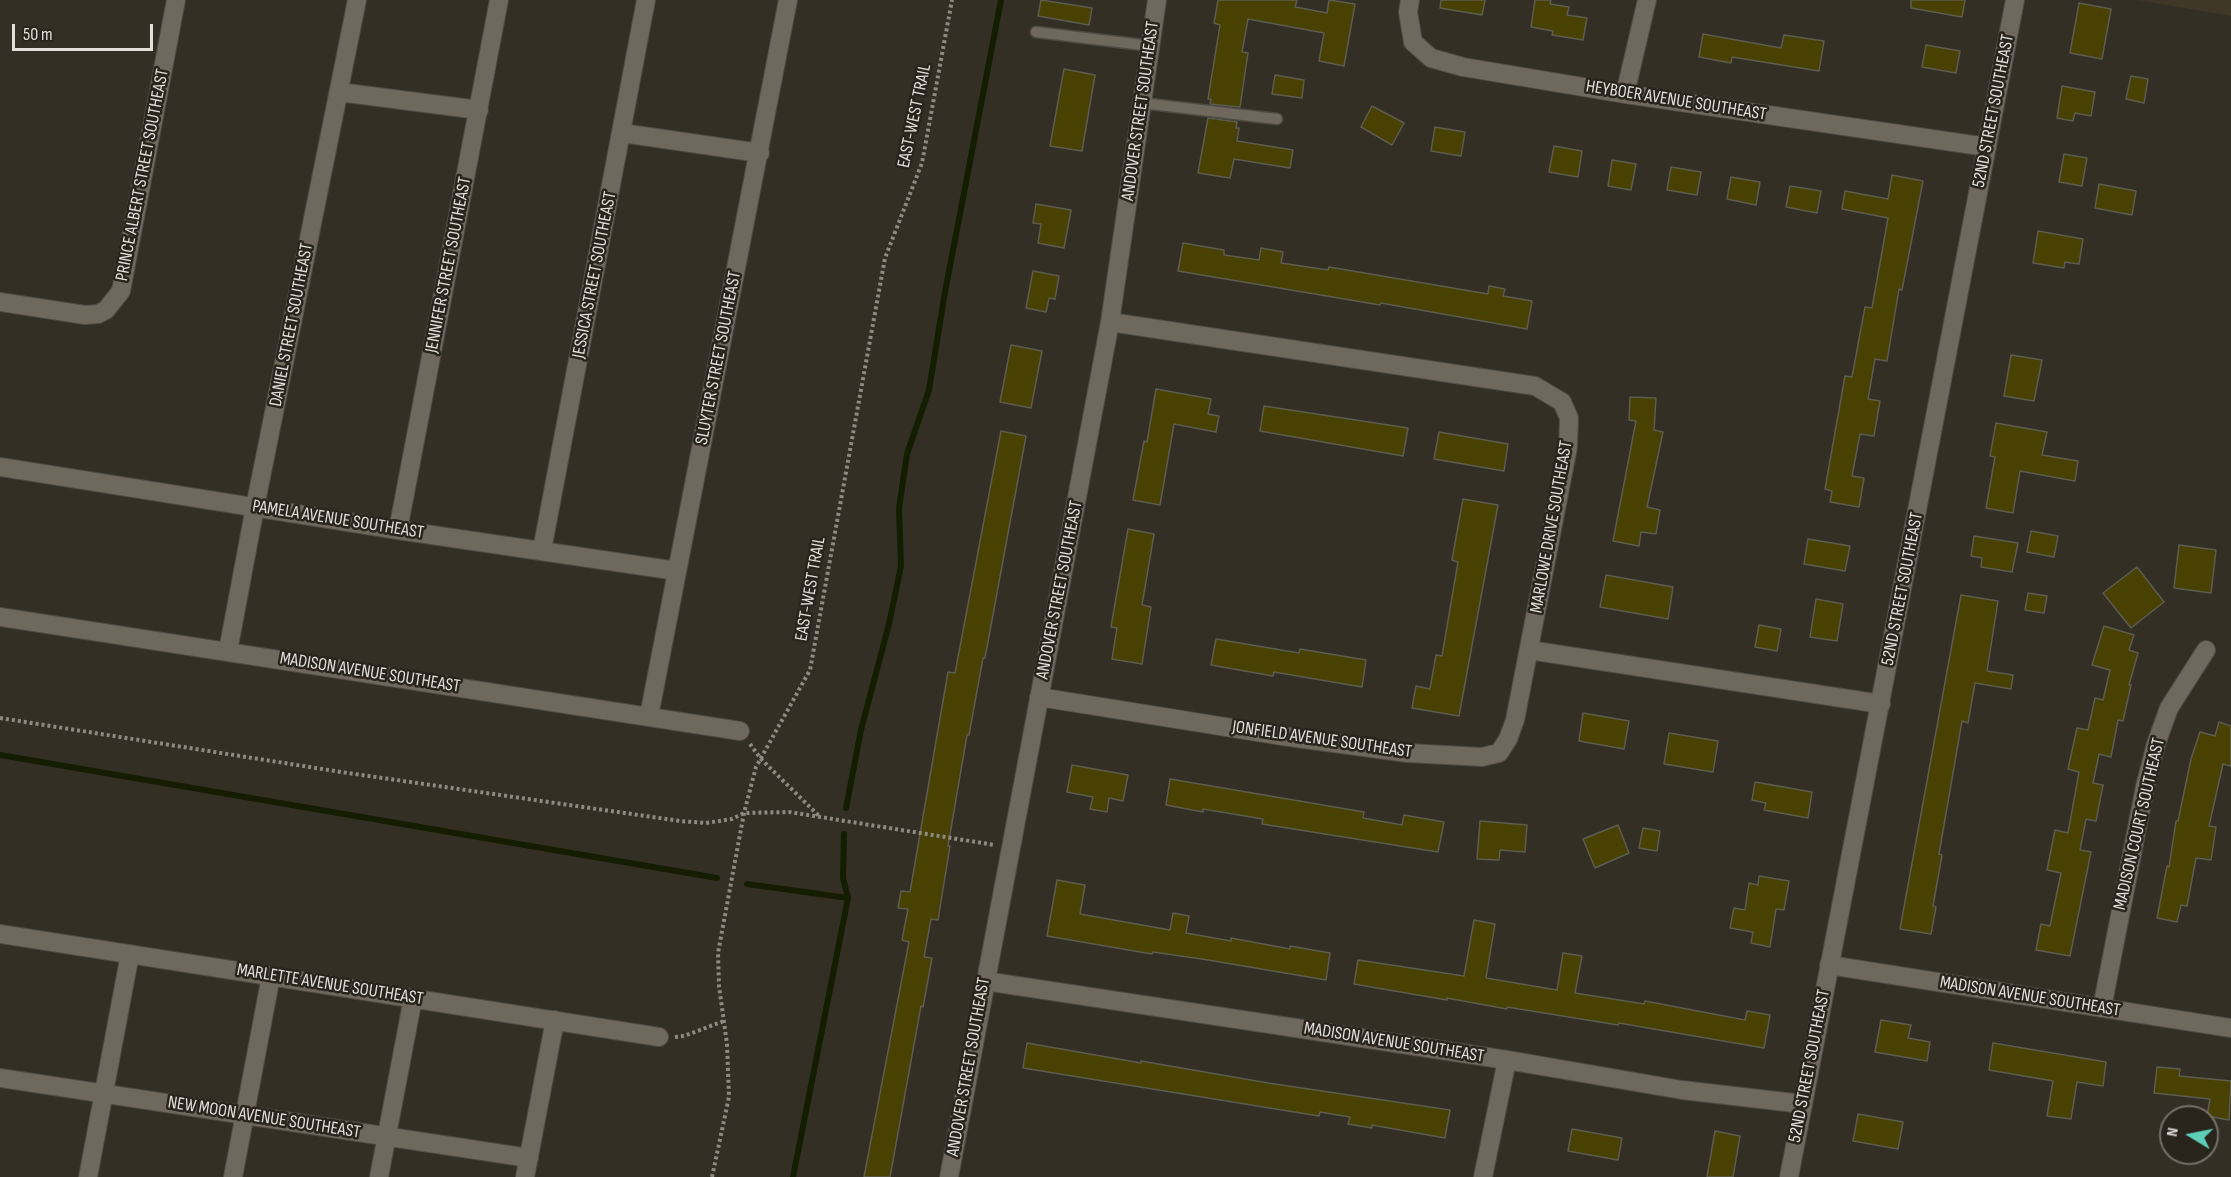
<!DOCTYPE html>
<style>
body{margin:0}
#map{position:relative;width:2231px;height:1177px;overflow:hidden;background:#342f25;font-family:"Sofia Sans Condensed",sans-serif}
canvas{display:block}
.north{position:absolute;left:2159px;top:1105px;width:60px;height:60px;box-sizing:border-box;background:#2a251c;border:2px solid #746f68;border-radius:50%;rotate:280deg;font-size:16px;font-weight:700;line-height:24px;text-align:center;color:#e2dfd9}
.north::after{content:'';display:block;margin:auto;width:21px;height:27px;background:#5dceb8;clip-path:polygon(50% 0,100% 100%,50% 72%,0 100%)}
.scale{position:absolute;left:12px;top:24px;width:141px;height:27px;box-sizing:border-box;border:3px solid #e2dfd9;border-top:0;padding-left:8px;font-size:18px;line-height:21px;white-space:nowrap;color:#e2dfd9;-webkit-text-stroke:4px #2a251c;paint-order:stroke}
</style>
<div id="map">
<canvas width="2231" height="1177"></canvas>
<div class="north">N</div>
<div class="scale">50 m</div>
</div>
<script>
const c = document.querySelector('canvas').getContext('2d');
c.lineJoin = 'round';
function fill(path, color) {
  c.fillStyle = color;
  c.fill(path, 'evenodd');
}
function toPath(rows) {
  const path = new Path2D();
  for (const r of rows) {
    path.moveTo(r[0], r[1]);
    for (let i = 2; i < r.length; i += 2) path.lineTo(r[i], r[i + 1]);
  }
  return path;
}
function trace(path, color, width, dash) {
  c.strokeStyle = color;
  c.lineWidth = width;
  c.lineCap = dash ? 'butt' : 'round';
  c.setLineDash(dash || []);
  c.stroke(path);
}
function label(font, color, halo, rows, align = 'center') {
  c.font = font + ' "Sofia Sans Condensed",sans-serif';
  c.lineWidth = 5;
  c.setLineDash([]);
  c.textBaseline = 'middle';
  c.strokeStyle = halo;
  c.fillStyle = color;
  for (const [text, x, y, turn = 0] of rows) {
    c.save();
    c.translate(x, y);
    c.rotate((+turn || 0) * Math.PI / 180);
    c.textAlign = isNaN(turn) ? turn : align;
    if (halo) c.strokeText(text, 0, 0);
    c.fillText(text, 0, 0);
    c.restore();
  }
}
fill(toPath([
 [2138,0,2231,0,2231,16]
]), '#3f3728');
trace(toPath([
 [0,755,717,878],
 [846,808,861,730,889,624,901,566,899,508,907,454,929,390,945,292,1001,0],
 [747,884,848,898],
 [793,1177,848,898,843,878,844,834]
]), '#151d00', 6);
const building = toPath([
 [1041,0,1092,8,1089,25,1038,16,1041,0],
 [1218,0,1297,0,1295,7,1327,13,1329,0,1355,4,1344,66,1319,61,1324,33,1248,19,1242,52,1248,53,1240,107,1210,104,1211,99,1208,99,1220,25,1214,23,1218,0],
 [1441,0,1485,0,1482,15,1440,8,1441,0],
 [1535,0,1551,0,1550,4,1569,7,1567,15,1587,18,1583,40,1552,35,1553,31,1531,27,1535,0],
 [1911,0,1965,0,1962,17,1911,8,1911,0],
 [2079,3,2111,9,2102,59,2070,53,2079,3],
 [1703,34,1781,48,1784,35,1824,41,1819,71,1732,57,1731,63,1699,57,1703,34],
 [1926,45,1960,51,1956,73,1922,67,1926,45],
 [1064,69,1095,75,1082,151,1050,146,1064,69],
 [1275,75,1304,80,1302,98,1272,94,1275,75],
 [2131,76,2148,79,2144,103,2126,99,2131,76],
 [2062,86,2095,92,2091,116,2075,113,2073,121,2057,118,2062,86],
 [1372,106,1404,123,1392,145,1361,127,1372,106],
 [1208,118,1237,122,1236,128,1239,128,1237,141,1293,150,1290,168,1234,159,1230,178,1198,173,1208,118],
 [1435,127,1465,132,1461,156,1431,151,1435,127],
 [1554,146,1582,151,1578,177,1549,172,1554,146],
 [2064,154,2087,158,2082,186,2059,182,2064,154],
 [1612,160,1636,164,1631,190,1608,186,1612,160],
 [1671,167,1701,172,1697,195,1667,190,1671,167],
 [1892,175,1923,181,1902,290,1899,289,1887,361,1875,359,1868,399,1880,401,1874,436,1860,434,1852,476,1864,478,1859,507,1830,502,1832,491,1825,489,1845,376,1852,377,1865,307,1872,308,1888,218,1842,209,1845,191,1888,199,1892,175],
 [1731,177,1760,182,1756,205,1727,199,1731,177],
 [2099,184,2136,191,2132,215,2095,208,2099,184],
 [1790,186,1821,191,1817,213,1786,207,1790,186],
 [1036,204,1071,210,1064,248,1038,243,1041,224,1033,223,1036,204],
 [2038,231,2083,239,2079,264,2065,262,2064,268,2033,263,2038,231],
 [1183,243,1224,250,1224,255,1259,260,1261,248,1283,252,1281,263,1328,270,1329,267,1488,294,1489,286,1505,289,1503,296,1532,301,1527,329,1381,303,1380,305,1178,271,1183,243],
 [1033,271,1059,276,1055,299,1049,298,1046,312,1026,308,1033,271],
 [1011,345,1042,351,1031,408,1000,402,1011,345],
 [2011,355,2042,360,2034,401,2004,396,2011,355],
 [1156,389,1211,399,1208,414,1219,416,1216,432,1174,424,1160,505,1133,500,1144,441,1147,442,1156,389],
 [1630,397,1656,398,1654,430,1663,432,1647,507,1660,510,1656,534,1641,532,1639,546,1613,541,1636,421,1629,420,1630,397],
 [1264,406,1408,428,1403,456,1260,431,1264,406],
 [1996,423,2047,432,2042,455,2078,461,2075,481,2020,471,2013,513,1986,508,1995,457,1990,456,1996,423],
 [1001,431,1026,436,985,658,983,658,969,735,967,735,948,846,950,846,938,920,931,919,924,957,932,958,923,1007,921,1006,890,1177,864,1177,909,942,902,940,908,909,898,908,901,891,910,892,948,672,955,673,1001,431],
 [1439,432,1508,444,1504,471,1434,459,1439,432],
 [1463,499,1498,505,1459,716,1412,708,1416,686,1430,689,1436,655,1442,656,1458,562,1452,560,1463,499],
 [1128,529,1154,534,1142,605,1151,607,1142,664,1112,659,1117,628,1111,627,1128,529],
 [2031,531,2058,536,2054,557,2027,552,2031,531],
 [1974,536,2018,543,2012,572,1981,567,1982,558,1971,556,1974,536],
 [1808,539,1850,546,1845,571,1804,564,1808,539],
 [2179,545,2216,550,2211,593,2174,588,2179,545],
 [2137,567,2164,602,2131,628,2103,593,2137,567],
 [1606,575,1673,587,1668,619,1600,607,1606,575],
 [2028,593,2047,596,2044,613,2025,610,2028,593],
 [1961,595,1998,601,1987,671,2013,675,2011,689,1975,683,1968,723,1962,721,1939,854,1942,855,1933,906,1936,907,1931,934,1900,929,1961,595],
 [1816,599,1843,604,1837,641,1810,637,1816,599],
 [1759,625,1781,629,1777,651,1755,647,1759,625],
 [2104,626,2134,635,2129,650,2138,653,2129,685,2131,685,2123,721,2118,720,2111,757,2099,754,2093,783,2103,785,2096,821,2086,819,2080,850,2091,852,2070,956,2036,950,2041,924,2050,926,2061,873,2047,870,2055,830,2068,833,2079,772,2068,769,2077,728,2088,730,2095,698,2103,700,2110,670,2092,665,2104,626],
 [1216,639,1299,653,1300,649,1366,660,1362,687,1274,672,1273,676,1211,665,1216,639],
 [1583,713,1629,721,1624,749,1579,741,1583,713],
 [2219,722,2231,726,2231,766,2223,764,2209,826,2216,827,2211,860,2196,858,2187,906,2181,905,2177,922,2157,918,2167,866,2169,867,2176,821,2178,821,2191,759,2200,732,2215,736,2219,722],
 [1669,733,1718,741,1713,772,1664,764,1669,733],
 [1072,765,1128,775,1123,801,1109,798,1107,812,1090,809,1093,797,1067,792,1072,765],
 [1170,779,1364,812,1363,818,1402,825,1404,815,1444,822,1438,852,1262,824,1263,819,1203,809,1203,812,1166,805,1170,779],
 [1755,782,1812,792,1808,818,1764,810,1766,803,1752,800,1755,782],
 [1480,821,1527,825,1525,852,1500,850,1499,860,1477,859,1480,821],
 [1618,825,1629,853,1595,868,1583,839,1618,825],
 [1643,828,1660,831,1657,851,1639,848,1643,828],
 [1759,876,1789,881,1784,910,1776,909,1770,947,1751,943,1753,932,1730,928,1734,908,1745,910,1749,883,1758,885,1759,876],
 [1057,880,1085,885,1080,914,1170,930,1173,913,1189,916,1186,933,1231,941,1231,938,1290,949,1290,946,1330,953,1326,980,1208,960,1153,952,1152,954,1047,936,1057,880],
 [1474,920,1495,924,1486,978,1557,990,1563,953,1582,956,1575,993,1644,1004,1645,1001,1745,1020,1747,1011,1770,1015,1764,1048,1619,1023,1618,1025,1507,1007,1507,1009,1447,998,1447,1000,1354,984,1358,960,1464,976,1474,920],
 [1881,1020,1911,1025,1908,1038,1930,1042,1927,1061,1875,1052,1881,1020],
 [1027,1043,1141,1063,1141,1061,1268,1083,1450,1110,1445,1138,1372,1125,1372,1128,1348,1124,1350,1117,1320,1112,1319,1116,1023,1068,1027,1043],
 [1993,1043,2106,1062,2103,1086,2077,1082,2071,1119,2047,1116,2053,1081,1989,1070,1993,1043],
 [2157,1067,2180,1069,2179,1076,2231,1081,2229,1120,2207,1116,2210,1099,2154,1093,2157,1067],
 [1858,1114,1903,1122,1898,1149,1853,1141,1858,1114],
 [1572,1129,1622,1138,1618,1160,1568,1151,1572,1129],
 [1715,1131,1740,1136,1733,1177,1707,1177,1715,1131]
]);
fill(building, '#484101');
trace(building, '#5d5c50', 1.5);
const service = toPath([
 [1036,32,1151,46],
 [1142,103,1277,119]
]);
const minor = toPath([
 [1410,0,1408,12,1413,42,1431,58,1463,67,1625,94,1987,147],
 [339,92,479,110],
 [1625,94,1647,0],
 [622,133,760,153],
 [0,302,85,315,98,314,106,310,121,291,176,0],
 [0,467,398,530,677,571],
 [398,530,499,0],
 [542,550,646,0],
 [0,617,740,731],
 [1529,650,1881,704],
 [228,651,255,507,357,0],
 [1039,697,1282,736,1408,753,1482,757,1499,753,1508,739,1515,720,1568,447,1569,418,1562,402,1535,386,1110,322],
 [649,716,788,0],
 [0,934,659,1037],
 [985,981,1507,1060,1682,1090,1803,1104],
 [2102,1008,2145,787,2156,744,2169,708,2206,650],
 [0,1078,529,1158],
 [88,1177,130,954],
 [233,1177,271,976],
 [379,1177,413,998],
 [525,1177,555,1020],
 [949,1177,1110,322,1157,0],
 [1483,1177,1507,1060]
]);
const tertiary = toPath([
 [1829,965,2231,1028]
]);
const secondary = toPath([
 [1789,1177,2015,0]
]);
trace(service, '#4f4b43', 13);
trace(minor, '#4f4b43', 20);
trace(tertiary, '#4f4b43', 20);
trace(secondary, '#4f4b43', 20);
trace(toPath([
 [0,718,341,772,680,821,706,823,732,819,744,813,789,812,995,845],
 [750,744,761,759,819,816],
 [675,1037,684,1036,724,1021],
 [712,1177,729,1097,727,1044,719,986,718,953,744,813,756,767,810,670,885,258,922,163,952,0]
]), '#8e8a82', 4, [3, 3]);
trace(service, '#6e685d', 10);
trace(minor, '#6e685d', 18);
trace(tertiary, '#6e685d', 18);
trace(secondary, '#6e685d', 18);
label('18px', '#e2dfd9', '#2a251c', [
 ["HEYBOER AVENUE SOUTHEAST",1676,101,9],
 ["ANDOVER STREET SOUTHEAST",1141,111,-82],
 ["52ND STREET SOUTHEAST",1994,111,-79],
 ["EAST-WEST TRAIL",915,116,-78],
 ["PRINCE ALBERT STREET SOUTHEAST",143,175,-79],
 ["JENNIFER STREET SOUTHEAST",449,265,-79],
 ["JESSICA STREET SOUTHEAST",595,275,-79],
 ["DANIEL STREET SOUTHEAST",292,325,-79],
 ["SLUYTER STREET SOUTHEAST",719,358,-79],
 ["PAMELA AVENUE SOUTHEAST",338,520,9],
 ["MARLOWE DRIVE SOUTHEAST",1552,527,-80],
 ["EAST-WEST TRAIL",811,589,-80],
 ["52ND STREET SOUTHEAST",1903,589,-79],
 ["ANDOVER STREET SOUTHEAST",1060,590,-79],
 ["MADISON AVENUE SOUTHEAST",370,673,9],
 ["JONFIELD AVENUE SOUTHEAST",1322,740,8],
 ["MADISON COURT SOUTHEAST",2140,824,-77],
 ["MARLETTE AVENUE SOUTHEAST",330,985,9],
 ["MADISON AVENUE SOUTHEAST",2030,997,9],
 ["MADISON AVENUE SOUTHEAST",1394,1043,9],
 ["52ND STREET SOUTHEAST",1810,1066,-79],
 ["ANDOVER STREET SOUTHEAST",969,1067,-80],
 ["NEW MOON AVENUE SOUTHEAST",264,1118,9]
]);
</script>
